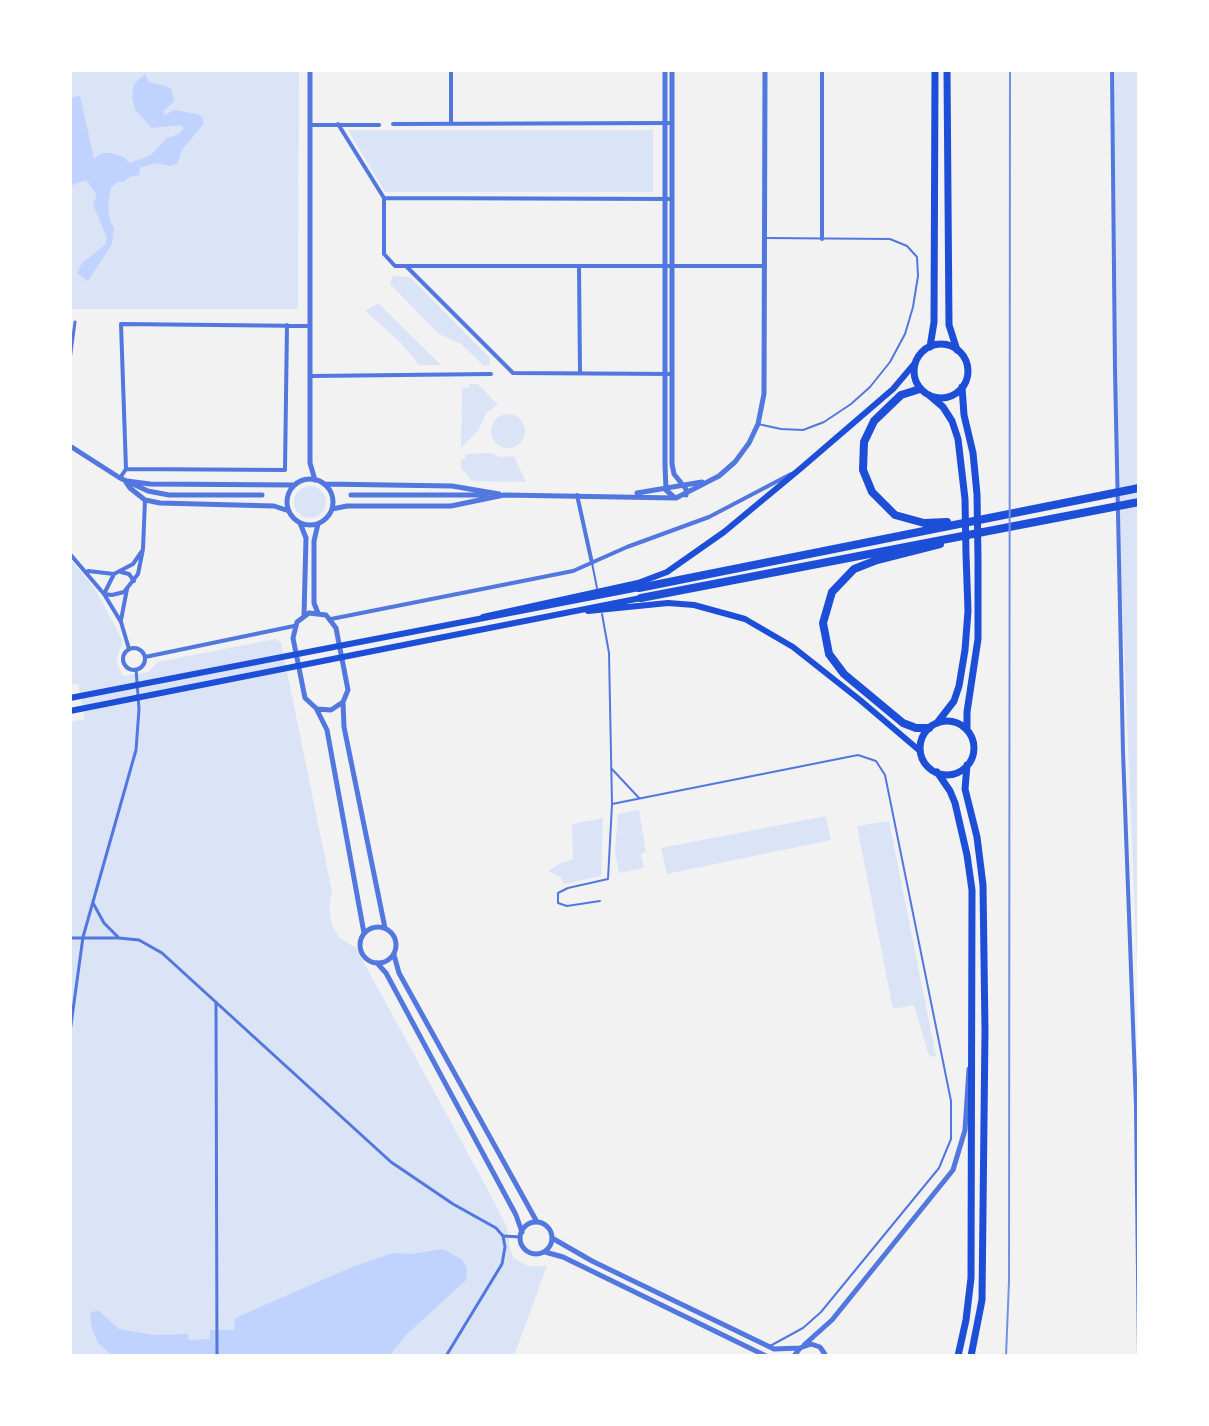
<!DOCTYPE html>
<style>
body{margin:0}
#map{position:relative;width:1209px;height:1426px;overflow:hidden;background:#f2f2f2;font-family:Helvetica,sans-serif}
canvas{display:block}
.frame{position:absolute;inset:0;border:72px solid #fff;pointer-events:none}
</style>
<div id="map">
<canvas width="1209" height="1426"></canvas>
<div class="frame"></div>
</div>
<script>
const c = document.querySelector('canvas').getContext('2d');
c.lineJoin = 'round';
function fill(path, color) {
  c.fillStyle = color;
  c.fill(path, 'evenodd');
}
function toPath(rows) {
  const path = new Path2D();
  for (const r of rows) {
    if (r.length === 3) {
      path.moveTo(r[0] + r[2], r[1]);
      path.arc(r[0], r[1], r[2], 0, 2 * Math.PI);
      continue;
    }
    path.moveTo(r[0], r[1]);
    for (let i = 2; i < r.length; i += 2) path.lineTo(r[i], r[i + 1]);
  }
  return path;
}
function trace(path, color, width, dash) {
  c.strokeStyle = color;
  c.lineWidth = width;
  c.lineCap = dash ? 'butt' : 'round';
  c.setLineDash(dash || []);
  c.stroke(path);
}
fill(toPath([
 [70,70,299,70,298,309,70,309],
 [1112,70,1139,70,1139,1016,1117,475],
 [348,130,653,130,653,192,385,192],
 [393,276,410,277,489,357,490,365,484,366,461,344,439,334,390,284],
 [378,303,441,365,419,365,401,343,365,311],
 [469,384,478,384,498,405,487,412,478,431,461,448,462,388,469,388],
 [508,431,17],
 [491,453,500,457,514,456,526,482,472,481,461,468,461,459,465,459,465,454],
 [310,502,16],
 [70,559,95,589,123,641,116,661,123,676,148,672,158,662,275,639,281,642,332,892,329,909,332,926,340,938,356,948,488,1190,507,1227,510,1249,514,1258,528,1266,547,1266,514,1356,70,1356,70,722,85,719,78,684,70,685],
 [639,810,646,852,641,854,644,868,619,873,615,851,618,814],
 [826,816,831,840,667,874,661,848],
 [603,818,601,876,564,884,561,878,548,871,561,863,573,859,572,824],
 [889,821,936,1056,931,1057,928,1053,914,1005,893,1009,857,826]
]), '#dbe4f7');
fill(toPath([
 [145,74,149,82,169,87,172,91,174,101,163,112,165,115,174,110,197,114,202,117,204,123,182,150,177,164,170,166,155,163,140,168,139,175,129,177,124,182,117,182,111,188,108,204,110,222,114,227,112,244,88,281,77,273,82,263,105,245,107,238,93,205,97,195,86,180,70,186,70,99,80,95,94,159,102,153,110,153,124,157,130,163,151,155,167,138,179,134,184,128,180,125,151,128,135,109,132,97,134,84],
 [443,1249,461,1259,467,1267,466,1280,406,1335,389,1356,113,1356,99,1344,92,1329,90,1313,98,1310,119,1329,154,1335,188,1334,189,1340,210,1339,210,1330,234,1330,235,1318,352,1267,393,1253,411,1254]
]), '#bfd3fe');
trace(toPath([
 [758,424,781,429,803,430,824,422,851,404,870,387,890,362,905,334,913,307,918,276,917,257,907,246,890,239,766,238],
 [592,563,597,588],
 [611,768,639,798],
 [612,804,858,755,876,761,885,775,951,1101,951,1139,939,1168,821,1312,803,1328,770,1346],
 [600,901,567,906,558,903,558,893,568,888,608,879,612,804,609,653,602,614]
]), '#5277de', 2);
trace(toPath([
 [70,360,75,322],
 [93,903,104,923,119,938],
 [70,938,119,938,139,940,162,953,391,1162,453,1204,496,1228,503,1236,505,1247,502,1264,446,1356],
 [216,1002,217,1356],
 [70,1032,83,937,136,750,139,709,136,669],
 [504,1236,520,1237]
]), '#5277de', 3);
trace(toPath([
 [451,70,451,124],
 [822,70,822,239],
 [1112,70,1115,370,1123,752,1136,1106,1139,1356],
 [338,124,384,198],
 [393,124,672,123],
 [310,125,379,125],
 [384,198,384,254,395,266,765,266],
 [384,198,672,199],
 [406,266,513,373,672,374],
 [579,266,580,373],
 [311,376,491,374],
 [126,469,285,470,287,325],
 [120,478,126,469,121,324,310,326],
 [577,495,592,563],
 [70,554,104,594,121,622,129,649],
 [88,571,114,574,133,564,142,551],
 [121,572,129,574,134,581],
 [114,574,104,594,112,595,124,592,138,574,143,549,145,500],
 [331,619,573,571,627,547,709,517,791,474],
 [121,620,127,589],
 [134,659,11],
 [145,657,294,626]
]), '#5277de', 4);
trace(toPath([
 [310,70,310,463,315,480],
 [665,70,665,465,666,490,674,497],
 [672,70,672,464,674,474,686,489,686,495],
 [70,446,120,478,148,491,169,495,262,495],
 [310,502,23],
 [127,481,150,484,295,485],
 [126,482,130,488,145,500,160,503,274,506,289,511],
 [324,484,452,486,499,494],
 [637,493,702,482],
 [351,495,487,495],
 [332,509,347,506,451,506,504,495,676,498,719,476,735,462,749,443,758,424,764,394,765,70],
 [300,523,306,538,304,616],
 [318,524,314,541,314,603,318,613],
 [309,613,326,615,336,628,348,690,343,702,331,710,317,709,305,698,293,638,297,622,309,613],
 [343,702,344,727,385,928],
 [317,710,327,730,364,933],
 [378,945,18],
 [394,955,399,973,537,1222],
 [377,963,386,973,516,1215,522,1232],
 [536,1238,16],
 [552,1238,592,1261,774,1349,800,1348],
 [545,1252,563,1257,766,1356],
 [804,1345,832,1320,953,1170,965,1130,969,1069],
 [794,1356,800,1348,811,1344,820,1347,826,1356]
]), '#5277de', 5);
trace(toPath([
 [588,611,668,603,694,605,745,619,793,647,860,700,920,751],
 [483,617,638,583,667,572,724,532,800,469,893,389,915,363],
 [70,698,639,588],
 [70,711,641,598]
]), '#1d4ed8', 6);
trace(toPath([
 [947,70,949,325,957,350],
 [930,347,934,322,935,70]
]), '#1d4ed8', 7);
trace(toPath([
 [941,371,27],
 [962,387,964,415,973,453,977,494,978,559,978,639,967,712,967,730],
 [929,395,943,407,952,421,958,439,965,499,966,554,968,611,965,650,959,686,954,701,937,723],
 [947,748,27],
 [967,765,965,789,977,837,983,885,985,1031,982,1300,971,1356],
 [937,772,950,791,955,803,967,855,972,890,971,1278,966,1320,958,1356]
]), '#1d4ed8', 7);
trace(toPath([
 [920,389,901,395,874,421,864,442,863,470,872,492,895,515,924,523,947,522],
 [639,588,1139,488],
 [641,598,1139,502],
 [929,728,916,728,903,723,844,674,829,654,823,623,832,592,854,569,877,560,940,544]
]), '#1d4ed8', 8);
trace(toPath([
 [1006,1356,1009,1281,1010,70]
]), '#7290e2', 2);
</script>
